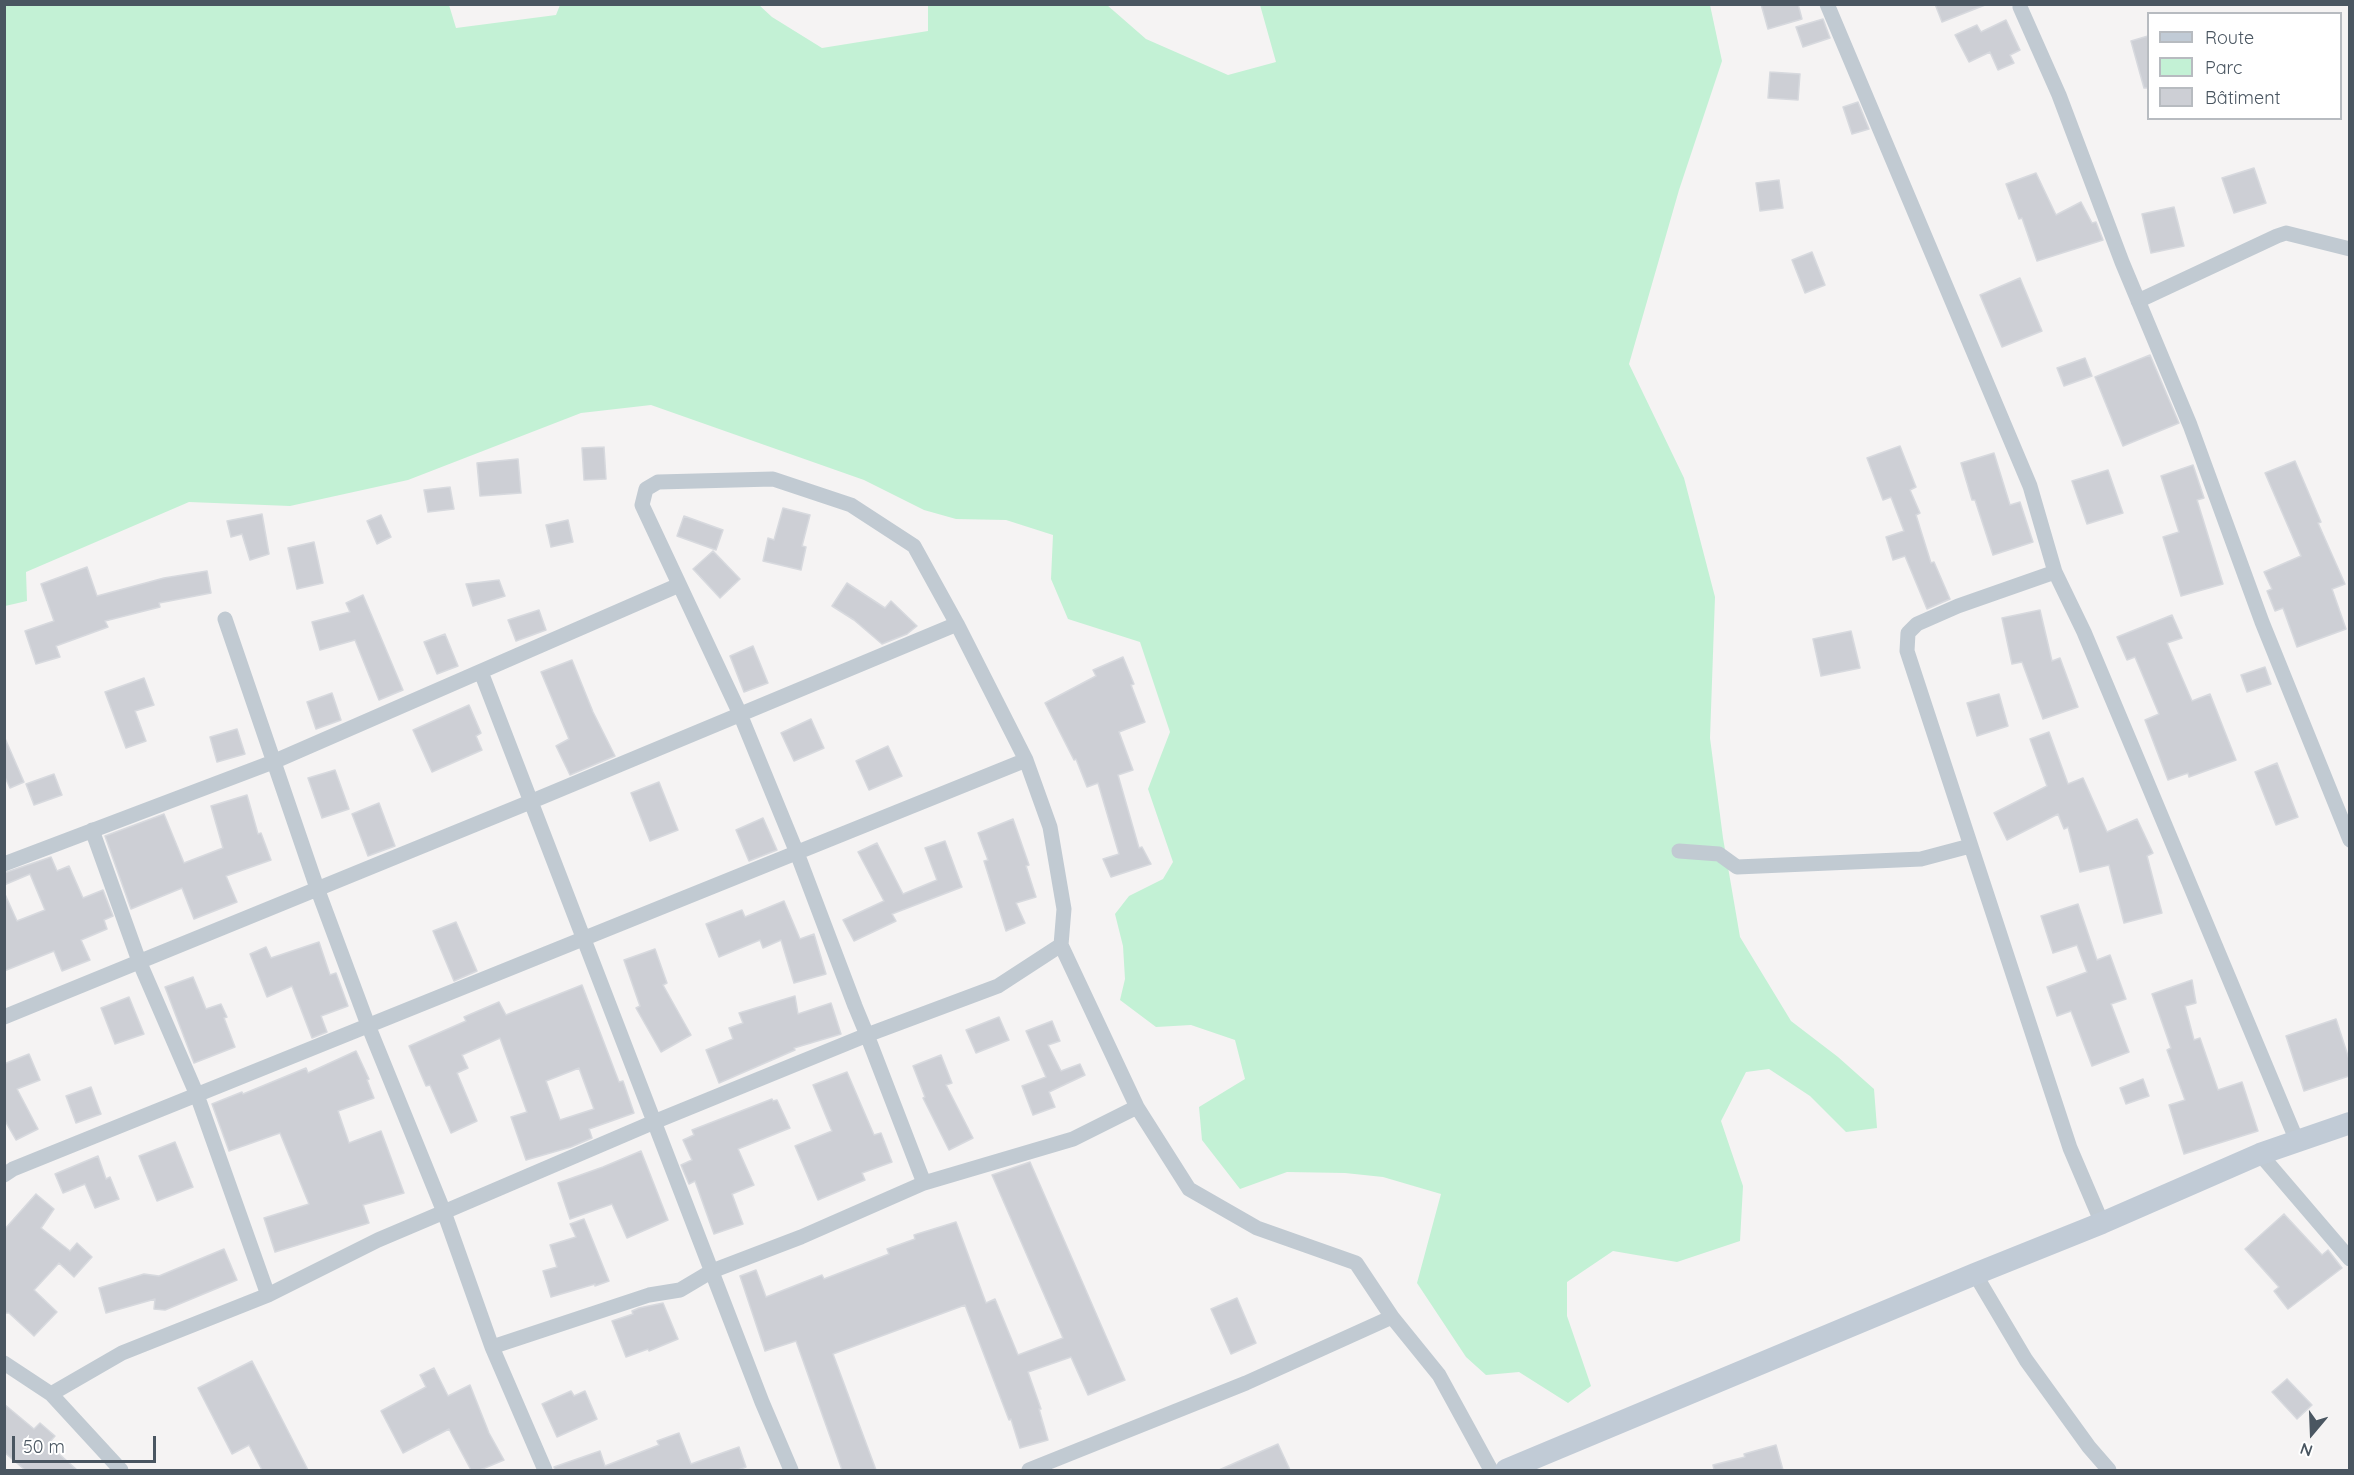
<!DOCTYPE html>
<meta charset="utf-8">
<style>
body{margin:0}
#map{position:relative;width:2354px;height:1475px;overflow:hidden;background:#f5f3f3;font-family:Quicksand,sans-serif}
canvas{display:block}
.frame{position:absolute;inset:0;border:6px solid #4a5661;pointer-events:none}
.legend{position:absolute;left:2147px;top:12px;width:195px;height:108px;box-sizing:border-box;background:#fff;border:2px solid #b7bbc0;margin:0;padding:8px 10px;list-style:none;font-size:18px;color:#4a5661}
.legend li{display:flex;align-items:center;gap:12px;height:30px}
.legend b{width:30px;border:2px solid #b7bbc0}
.north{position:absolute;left:2282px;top:1403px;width:60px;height:60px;-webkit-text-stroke:4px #fff;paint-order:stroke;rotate:199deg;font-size:16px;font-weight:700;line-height:24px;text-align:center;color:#4a5661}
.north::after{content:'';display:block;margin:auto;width:21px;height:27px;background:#4a5661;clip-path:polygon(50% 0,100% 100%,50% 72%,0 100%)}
.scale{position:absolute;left:12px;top:1436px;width:144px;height:27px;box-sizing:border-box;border:3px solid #4a5661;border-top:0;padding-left:8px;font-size:18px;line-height:21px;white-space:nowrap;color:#4a5661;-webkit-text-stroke:4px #fff;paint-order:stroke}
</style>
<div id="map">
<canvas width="2354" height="1475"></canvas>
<div class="frame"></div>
<ul class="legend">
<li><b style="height:8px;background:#c1cbd6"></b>Route</li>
<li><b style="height:16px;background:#c3f1d5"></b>Parc</li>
<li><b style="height:16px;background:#cdcfd5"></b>Bâtiment</li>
</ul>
<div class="north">N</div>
<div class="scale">50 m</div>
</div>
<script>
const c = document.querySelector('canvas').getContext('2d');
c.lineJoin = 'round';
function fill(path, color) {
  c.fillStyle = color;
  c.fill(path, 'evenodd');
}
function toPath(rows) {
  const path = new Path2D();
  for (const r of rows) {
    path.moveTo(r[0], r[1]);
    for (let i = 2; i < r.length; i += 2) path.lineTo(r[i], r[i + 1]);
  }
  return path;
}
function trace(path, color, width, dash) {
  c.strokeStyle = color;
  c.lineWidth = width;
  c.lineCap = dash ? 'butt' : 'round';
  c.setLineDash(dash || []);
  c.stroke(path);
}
fill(toPath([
 [4,5,449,5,456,28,556,15,560,5,759,5,772,17,822,48,928,31,928,5,1107,5,1146,39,1228,75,1276,62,1260,5,1710,5,1722,61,1679,190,1629,364,1684,478,1715,597,1710,738,1723,838,1740,937,1791,1021,1838,1057,1874,1089,1877,1128,1846,1132,1810,1096,1769,1069,1746,1072,1721,1121,1743,1186,1740,1241,1677,1262,1613,1251,1567,1282,1567,1316,1591,1386,1568,1403,1519,1372,1486,1375,1466,1357,1417,1283,1441,1194,1383,1177,1345,1173,1287,1172,1240,1189,1202,1140,1199,1107,1245,1079,1235,1040,1191,1025,1156,1027,1120,1000,1125,979,1123,946,1115,914,1129,896,1163,879,1173,862,1148,789,1170,732,1140,642,1068,619,1051,579,1053,535,1006,520,956,519,924,510,864,480,651,405,581,413,408,480,290,506,189,502,26,572,27,601,5,606]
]), '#c3f1d5');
const building = toPath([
 [1761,4,1798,4,1802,19,1768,29,1761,4],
 [1935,4,1985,4,1985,5,1942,22,1935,4],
 [1823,19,1830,38,1803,47,1796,27,1823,19],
 [2006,20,2020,50,2010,55,2014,63,1998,70,1990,52,1969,62,1955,35,1977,25,1981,32,2006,20],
 [2148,36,2148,88,2144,88,2131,41,2148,36],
 [1770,72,1800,74,1798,100,1768,98,1770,72],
 [1858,102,1869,129,1852,134,1843,107,1858,102],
 [2254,168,2266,203,2234,213,2222,178,2254,168],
 [2036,173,2056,215,2081,202,2092,223,2096,222,2103,240,2037,261,2022,218,2019,219,2006,184,2036,173],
 [1779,180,1783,208,1760,211,1756,183,1779,180],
 [2174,207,2184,246,2151,253,2142,214,2174,207],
 [1812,252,1825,285,1805,293,1792,260,1812,252],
 [2020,278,2042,331,2002,347,1980,295,2020,278],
 [2150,355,2179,423,2123,446,2095,377,2150,355],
 [2085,358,2092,376,2064,386,2057,368,2085,358],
 [1900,446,1916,487,1910,490,1920,513,1916,515,1931,563,1934,562,1950,599,1927,609,1905,556,1893,560,1886,537,1904,531,1891,497,1883,500,1867,458,1900,446],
 [604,447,606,479,584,480,582,448,604,447],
 [1994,453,2010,505,2020,502,2033,542,1993,555,1975,500,1972,500,1961,463,1994,453],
 [518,459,521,493,480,496,477,463,518,459],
 [2295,461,2321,522,2318,523,2345,584,2332,589,2346,629,2297,647,2283,608,2275,611,2267,591,2272,589,2264,572,2301,556,2265,473,2295,461],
 [2193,465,2204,498,2197,500,2223,584,2181,596,2163,537,2179,532,2161,476,2193,465],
 [2108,470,2123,513,2087,524,2072,481,2108,470],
 [450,487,454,509,428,512,424,490,450,487],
 [783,508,810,515,802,546,806,547,801,570,763,561,768,538,774,540,783,508],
 [262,514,269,554,250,560,242,534,231,537,227,521,262,514],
 [381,515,391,537,377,544,367,521,381,515],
 [684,516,723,530,716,550,677,536,684,516],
 [568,520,573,542,551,547,546,525,568,520],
 [314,542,323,583,297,589,288,548,314,542],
 [713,551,740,579,720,598,693,569,713,551],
 [87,567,97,596,164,578,207,571,211,593,159,603,160,607,105,621,108,627,56,646,60,657,36,664,25,631,54,621,41,584,87,567],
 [499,580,505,596,473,606,466,584,499,580],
 [847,583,885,608,891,601,917,626,907,634,882,644,854,620,832,606,847,583],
 [363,595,403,690,379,700,355,640,320,650,312,622,350,612,346,603,363,595],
 [539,610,546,630,516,641,508,620,539,610],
 [2040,610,2052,661,2060,658,2078,707,2043,719,2022,662,2012,664,2002,618,2040,610],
 [2172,615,2182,638,2167,643,2192,701,2210,694,2236,760,2189,777,2188,773,2168,780,2145,720,2159,714,2135,657,2127,660,2117,637,2172,615],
 [1851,631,1860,668,1821,676,1813,639,1851,631],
 [445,634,458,666,437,674,424,642,445,634],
 [753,646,768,683,744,692,730,656,753,646],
 [1123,657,1134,684,1131,685,1145,722,1119,732,1133,770,1118,775,1139,848,1142,847,1151,864,1111,877,1103,859,1119,854,1098,783,1087,787,1076,759,1074,760,1045,703,1096,676,1093,670,1123,657],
 [572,660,593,712,615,756,570,775,556,746,569,739,541,672,572,660],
 [2265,667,2271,684,2247,692,2241,675,2265,667],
 [144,678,154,705,135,711,146,741,126,748,105,692,144,678],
 [332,693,341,720,316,729,307,702,332,693],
 [1999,694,2008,726,1977,736,1967,703,1999,694],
 [469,705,481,733,476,736,482,750,432,772,413,730,469,705],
 [811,719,824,748,794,761,781,733,811,719],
 [237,729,245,754,217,762,210,737,237,729],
 [2049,732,2068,784,2083,778,2107,832,2137,819,2153,853,2147,856,2162,913,2124,923,2109,865,2080,872,2068,827,2064,829,2058,814,2007,840,1994,813,2047,786,2030,739,2049,732],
 [4,736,24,782,10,788,4,775,4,736],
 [888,746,902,776,869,790,856,761,888,746],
 [2277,763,2298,817,2276,825,2255,772,2277,763],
 [335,770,349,809,322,818,308,778,335,770],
 [54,774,62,795,34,805,26,784,54,774],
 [659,782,678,830,650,841,631,793,659,782],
 [247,795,258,834,261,833,271,860,226,876,237,902,194,919,182,888,131,909,105,836,164,814,184,863,223,848,211,806,247,795],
 [379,803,395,846,368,856,352,814,379,803],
 [763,818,777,850,749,861,736,830,763,818],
 [1013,819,1029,865,1026,866,1036,897,1016,903,1025,923,1006,931,984,861,988,860,978,833,1013,819],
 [945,841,962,887,892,914,896,921,854,941,843,920,884,901,858,852,877,843,903,894,937,880,925,848,945,841],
 [51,857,57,871,69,866,83,898,103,890,113,916,104,920,107,929,81,940,90,960,62,971,54,951,4,971,4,892,17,921,45,910,30,874,4,885,4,873,51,857],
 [784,901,800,939,814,934,826,974,794,983,781,940,763,948,760,940,719,957,706,924,742,910,745,917,784,901],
 [2078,904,2097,960,2110,955,2126,999,2111,1004,2129,1052,2092,1066,2071,1011,2057,1016,2047,987,2087,972,2077,945,2053,953,2041,916,2078,904],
 [456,922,477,971,454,981,433,931,456,922],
 [319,942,330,975,336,973,348,1006,321,1016,327,1032,312,1038,292,986,267,997,250,954,266,947,271,958,319,942],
 [655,949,667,983,663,985,691,1035,661,1052,636,1008,640,1006,624,960,655,949],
 [193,977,206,1009,221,1004,227,1017,224,1018,235,1047,194,1063,165,987,193,977],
 [2192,980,2196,1003,2185,1006,2194,1040,2200,1038,2218,1090,2242,1082,2258,1131,2184,1154,2169,1105,2185,1100,2167,1050,2171,1048,2152,994,2192,980],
 [582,985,619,1082,623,1081,634,1113,589,1129,592,1138,571,1147,526,1160,511,1117,527,1112,500,1038,462,1055,468,1068,457,1073,477,1121,451,1133,430,1085,426,1086,409,1046,466,1021,464,1017,499,1002,506,1015,582,985],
 [579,1068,594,1109,560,1120,546,1081,579,1068],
 [795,996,798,1014,831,1003,841,1034,794,1048,795,1050,719,1083,706,1050,733,1039,729,1028,743,1023,739,1013,795,996],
 [129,997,144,1034,115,1044,101,1008,129,997],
 [999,1017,1009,1040,976,1053,966,1030,999,1017],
 [2336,1019,2349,1059,2349,1076,2304,1091,2286,1036,2336,1019],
 [1052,1021,1060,1041,1048,1045,1061,1071,1080,1064,1085,1075,1049,1092,1055,1107,1033,1115,1022,1086,1046,1077,1026,1031,1052,1021],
 [356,1051,369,1079,367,1080,374,1098,338,1111,349,1143,381,1131,404,1193,363,1205,369,1223,275,1252,264,1218,309,1204,280,1133,229,1151,212,1104,242,1092,243,1094,306,1068,308,1073,356,1051],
 [29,1054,40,1080,17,1089,38,1129,16,1140,4,1119,4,1064,29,1054],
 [941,1055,952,1083,946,1085,973,1138,949,1150,923,1098,925,1097,913,1066,941,1055],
 [847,1072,874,1135,881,1133,892,1162,862,1173,865,1180,818,1200,795,1146,832,1131,813,1085,847,1072],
 [2143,1079,2149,1096,2126,1104,2120,1088,2143,1079],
 [91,1087,101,1114,76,1123,66,1096,91,1087],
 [772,1099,773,1101,777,1100,790,1128,738,1149,754,1185,732,1194,743,1224,714,1234,695,1181,689,1184,681,1165,692,1160,683,1140,694,1135,692,1130,772,1099],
 [175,1142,193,1187,157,1201,139,1156,175,1142],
 [641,1151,668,1220,627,1238,612,1204,570,1219,558,1183,603,1167,641,1151],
 [98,1156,106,1179,110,1177,119,1199,95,1208,85,1184,63,1193,55,1174,98,1156],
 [1030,1162,1125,1380,1088,1395,1071,1357,1028,1372,1041,1409,1039,1409,1048,1440,1020,1448,1011,1419,1009,1420,965,1305,833,1354,876,1470,842,1470,796,1341,765,1351,740,1276,756,1270,766,1297,822,1275,824,1279,889,1254,887,1249,915,1239,914,1235,956,1222,986,1303,995,1299,1018,1355,1063,1338,992,1175,1030,1162],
 [36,1194,54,1209,41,1228,70,1251,77,1243,92,1257,74,1277,59,1263,34,1290,57,1312,34,1336,9,1313,4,1313,4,1230,36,1194],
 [2284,1214,2322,1255,2328,1250,2342,1268,2288,1309,2274,1291,2279,1287,2245,1249,2284,1214],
 [584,1219,609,1281,595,1286,595,1284,551,1297,543,1271,557,1267,550,1245,576,1237,570,1224,584,1219],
 [224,1249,237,1280,165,1310,154,1309,155,1299,106,1313,99,1288,144,1274,159,1276,224,1249],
 [1237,1298,1256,1343,1231,1354,1211,1309,1237,1298],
 [663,1303,678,1339,649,1351,648,1349,626,1357,612,1321,633,1314,632,1311,639,1308,663,1303],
 [252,1361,291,1437,308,1470,262,1470,249,1445,232,1454,198,1388,252,1361],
 [434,1368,448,1396,470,1385,489,1433,504,1460,480,1470,471,1470,449,1429,403,1453,381,1411,426,1387,420,1375,434,1368],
 [2287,1379,2312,1405,2297,1419,2272,1392,2287,1379],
 [571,1391,574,1396,585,1391,597,1419,557,1437,542,1404,571,1391],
 [4,1404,34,1429,40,1423,55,1436,48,1444,77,1470,25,1470,4,1452,4,1404],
 [679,1433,691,1464,739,1447,746,1467,738,1470,555,1470,554,1467,600,1451,605,1466,659,1445,657,1441,679,1433],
 [1278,1444,1290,1470,1219,1470,1278,1444],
 [1776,1445,1783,1470,1714,1470,1713,1465,1745,1457,1744,1454,1776,1445]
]);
fill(building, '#cdcfd5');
trace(building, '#d7d9de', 1.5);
trace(toPath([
 [1827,4,2030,486,2055,572,2084,632,2139,763,2297,1141],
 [2020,7,2059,95,2122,262,2190,425,2262,622,2350,840],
 [2138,301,2277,236,2286,233,2350,249],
 [2055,572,1958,606,1917,624,1908,633,1907,651,2070,1148,2102,1223],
 [225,619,317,888,368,1025,444,1212,492,1347,545,1470],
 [481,672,762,1402,791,1470],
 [92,830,139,961,197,1095,268,1295],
 [1679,851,1719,854,1737,867,1921,859,1970,846],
 [4,864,273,762,679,585],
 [1061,945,1137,1107,1189,1189,1257,1228,1356,1263,1392,1317],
 [4,1017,530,802,957,624],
 [2260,1154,2350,1259],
 [4,1175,13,1169,1026,760],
 [1975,1274,2026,1360,2089,1447,2109,1470],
 [492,1347,649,1295,680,1290,712,1271,801,1237,924,1183,1073,1139,1137,1107],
 [4,1363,51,1394,121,1470],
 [51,1394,122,1353,268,1295,378,1240,444,1212,654,1122,867,1035,998,986,1061,945,1064,909,1050,827,1026,760,957,624,914,546,851,505,773,479,658,482,646,489,642,505,740,714,797,853,855,1006,867,1035,924,1183],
 [1029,1470,1246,1383,1392,1317,1439,1375,1491,1470]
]), '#c1cad2', 15);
trace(toPath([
 [1506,1470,1975,1274,2102,1223,2260,1154,2350,1123]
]), '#c1cbd6', 22);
</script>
